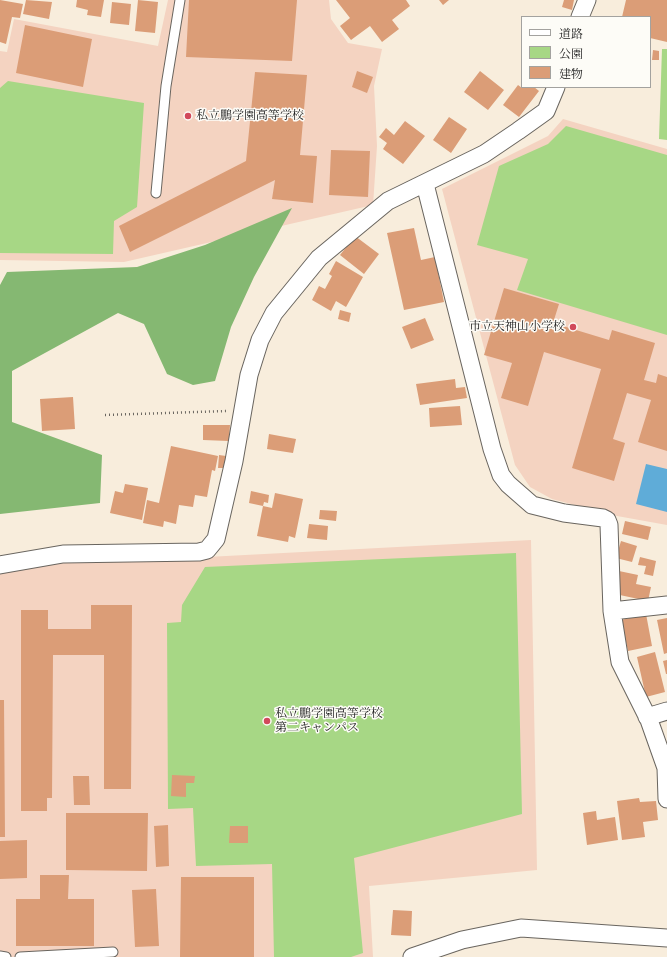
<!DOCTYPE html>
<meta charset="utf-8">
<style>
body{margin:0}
#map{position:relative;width:667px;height:957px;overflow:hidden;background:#f8eddc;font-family:"IM FELL French Canon","Noto Serif JP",serif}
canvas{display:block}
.legend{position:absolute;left:521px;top:16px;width:130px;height:72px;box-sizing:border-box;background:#fdfcf7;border:1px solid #a3a29f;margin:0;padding:5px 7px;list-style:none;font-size:12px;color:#1c1c1c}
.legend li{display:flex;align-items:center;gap:8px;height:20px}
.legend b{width:20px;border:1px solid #a3a29f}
</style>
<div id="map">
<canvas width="667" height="957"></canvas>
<ul class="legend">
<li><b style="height:5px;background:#fff"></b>道路</li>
<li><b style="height:11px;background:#a7d785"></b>公園</li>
<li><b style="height:11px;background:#db9d77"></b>建物</li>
</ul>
</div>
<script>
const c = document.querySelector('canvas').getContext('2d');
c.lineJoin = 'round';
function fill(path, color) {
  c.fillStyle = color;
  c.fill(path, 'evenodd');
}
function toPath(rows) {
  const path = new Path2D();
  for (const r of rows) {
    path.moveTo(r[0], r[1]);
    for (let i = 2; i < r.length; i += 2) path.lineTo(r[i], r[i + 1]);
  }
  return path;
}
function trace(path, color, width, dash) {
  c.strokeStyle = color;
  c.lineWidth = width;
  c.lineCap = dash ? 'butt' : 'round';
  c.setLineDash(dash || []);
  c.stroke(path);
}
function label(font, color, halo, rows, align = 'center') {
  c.font = font + ' "IM FELL French Canon","Noto Serif JP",serif';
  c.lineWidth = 3;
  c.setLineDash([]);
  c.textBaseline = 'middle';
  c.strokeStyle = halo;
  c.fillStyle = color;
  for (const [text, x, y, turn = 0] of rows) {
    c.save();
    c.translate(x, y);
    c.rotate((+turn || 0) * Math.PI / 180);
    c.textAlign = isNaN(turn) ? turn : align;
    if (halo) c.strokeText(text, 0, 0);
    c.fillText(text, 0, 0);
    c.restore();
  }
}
fill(toPath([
 [168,0,329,0,331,19,348,43,382,49,374,86,377,146,373,205,124,262,0,260,0,51,7,52,14,19,158,46],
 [563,119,667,149,667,525,617,516,552,499,530,487,515,465,442,189,548,136],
 [531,540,537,870,369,886,373,957,0,957,0,573,62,562,207,557]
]), '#f4d3c1');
fill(toPath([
 [662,49,667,49,667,140,659,139],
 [8,81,144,103,137,207,114,221,113,254,0,253,0,88],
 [566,126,667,155,667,335,517,290,528,259,477,245,499,166,548,144],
 [516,553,522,814,354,858,363,953,351,957,274,957,272,864,196,866,193,808,168,809,167,623,181,622,182,605,205,567]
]), '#a7d785');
fill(toPath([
 [292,208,254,277,231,327,215,381,193,385,167,374,144,324,118,313,12,371,12,422,102,455,100,503,0,514,0,285,7,272,137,267,205,245]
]), '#85b872');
fill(toPath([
 [646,464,667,469,667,512,636,504]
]), '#5facd8');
fill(toPath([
 [0,0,23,4,20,18,12,17,6,44,0,42],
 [26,0,52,2,49,19,23,14],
 [77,0,104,0,101,17,87,15,88,10,76,7],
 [138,0,158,2,155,33,135,31],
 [189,0,297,0,292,61,186,57],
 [336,0,406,0,410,6,392,20,399,29,382,42,370,26,351,40,340,26,350,18],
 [439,0,449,0,443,5],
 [564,0,574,0,572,10,562,7],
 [626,0,667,0,667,42,650,38,650,17,622,17],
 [112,2,131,4,129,25,110,23],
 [25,25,92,39,83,87,16,73],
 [653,50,659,51,659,60,652,60],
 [357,71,373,77,367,93,352,87],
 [480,71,504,90,488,110,464,92],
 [255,72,307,75,300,155,317,156,313,203,272,199,275,180,130,252,119,226,246,161],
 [518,85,522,88,534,87,539,91,519,117,503,105],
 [449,117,467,129,451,153,433,140],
 [405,121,425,136,403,164,383,149,387,143,379,137,386,128,394,135],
 [331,150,370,151,368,197,329,195],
 [414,228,421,260,435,257,444,302,404,310,387,233],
 [355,236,379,254,364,274,340,255],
 [336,261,363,277,346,307,336,301,331,311,312,300,319,286,325,289,332,276,329,274],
 [504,288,559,304,553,323,609,340,612,330,655,343,644,380,656,383,658,374,667,377,667,451,638,442,651,400,627,393,613,439,625,443,614,481,572,468,601,369,544,352,528,406,501,398,512,363,484,355],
 [340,310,351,313,349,322,338,319],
 [425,318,434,340,411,349,402,327],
 [455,379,456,388,465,387,467,398,420,405,416,384],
 [73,397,75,429,42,431,40,399],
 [460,406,462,425,430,427,429,408],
 [203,425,230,425,229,441,203,440],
 [269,434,296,439,293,453,267,449],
 [171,446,218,456,215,471,212,470,207,497,195,495,193,507,179,505,176,524,164,521,163,527,143,523,147,500,159,503],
 [219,455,226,456,225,468,218,468],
 [125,484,148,488,142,520,110,513,115,491,123,493],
 [251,491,269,495,268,503,264,502,263,506,249,503],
 [275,493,303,499,295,538,289,536,288,542,257,536,263,506,272,508],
 [320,510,337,511,336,521,319,519],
 [625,521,651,527,648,540,622,534],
 [309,524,328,526,327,540,307,538],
 [621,541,637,546,632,562,616,558],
 [640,557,656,561,653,576,644,574,646,566,638,565],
 [619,571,638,575,636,584,651,587,648,601,615,594],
 [91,605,132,605,131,789,104,789,104,655,53,655,52,798,47,798,47,811,21,811,21,610,48,610,48,629,91,629],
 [646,614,652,646,628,651,621,620],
 [667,618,667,653,664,654,657,620],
 [655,652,665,692,646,697,637,657],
 [667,660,667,674,666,674,663,661],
 [0,700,4,700,5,837,0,837],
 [172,775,195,776,194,783,186,783,186,797,171,796],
 [73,776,89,776,90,805,74,805],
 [639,798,640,802,656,801,658,820,643,822,645,837,622,840,617,801],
 [596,811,597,820,615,817,618,840,587,845,583,813],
 [66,813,148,813,147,871,66,870],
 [168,825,169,866,156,867,154,826],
 [230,826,248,826,248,843,229,843],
 [27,840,27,878,0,879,0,841],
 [40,875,69,875,68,899,94,899,94,946,16,946,16,899,40,899],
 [181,877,254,877,254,957,180,957],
 [156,889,159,946,135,947,132,890],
 [393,910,412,911,411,936,391,935]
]), '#db9d77');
const lane = toPath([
 [156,193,166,86,180,0],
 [0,956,6,957],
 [20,957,113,952]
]);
const street = toPath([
 [580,17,587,0],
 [425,184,492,449,501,475,508,484,532,505,564,513,603,518,607,520,609,525,612,611,620,662,649,720,666,768,667,799],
 [0,565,63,554,199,552,207,550,216,539,234,461,249,375,260,340,274,313,319,258,388,201,484,154,518,131,546,111,556,87],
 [612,611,667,605],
 [647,717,667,711],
 [412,957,462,940,521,928,667,938]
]);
trace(lane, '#69655f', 11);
trace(street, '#69655f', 19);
trace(toPath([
 [105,415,227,411]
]), '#69655f', 2.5, [1, 3]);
trace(lane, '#fff', 9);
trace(street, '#fff', 17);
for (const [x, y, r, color] of [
 [188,116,4,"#d1495b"],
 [573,327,4,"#d1495b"],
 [267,721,4,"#d1495b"]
]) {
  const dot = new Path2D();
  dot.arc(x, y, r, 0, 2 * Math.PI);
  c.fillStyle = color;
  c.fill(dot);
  trace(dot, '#fdfcf7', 1.5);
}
label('12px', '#1c1c1c', '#fdfcf7', [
 ["私立鵬学園高等学校",196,116],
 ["市立天神山小学校",565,327,"right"],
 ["私立鵬学園高等学校",275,714],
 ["第二キャンパス",275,728]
], 'left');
</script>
